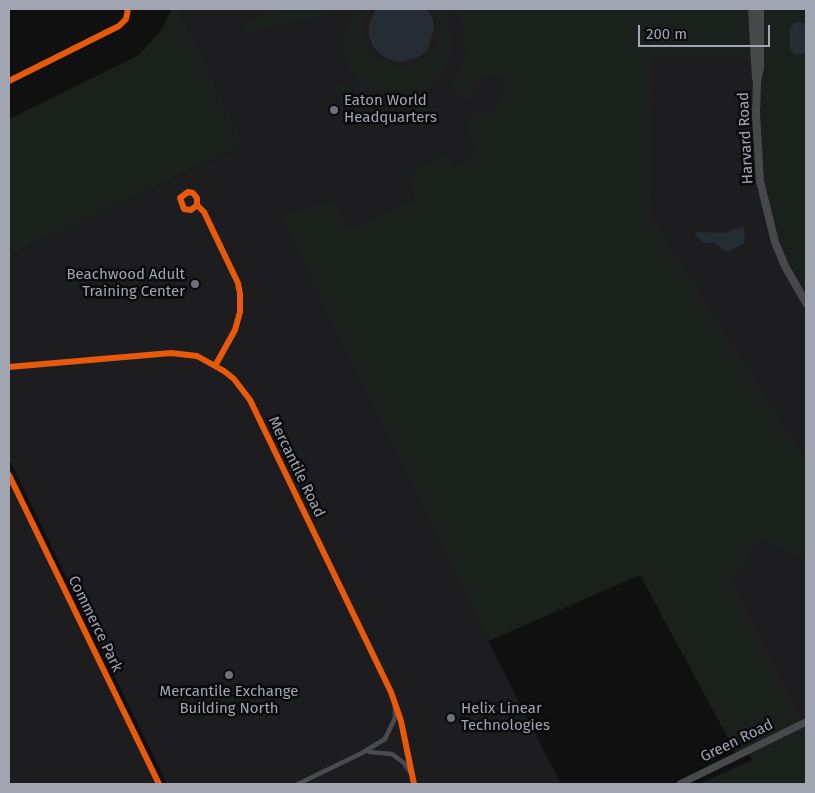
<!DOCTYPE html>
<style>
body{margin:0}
#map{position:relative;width:815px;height:793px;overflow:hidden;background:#101010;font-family:"Fira Sans",sans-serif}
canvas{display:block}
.frame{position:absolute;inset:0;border:10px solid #a0a5b1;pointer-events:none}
.scale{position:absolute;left:638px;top:25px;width:132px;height:22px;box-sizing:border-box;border:2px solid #a0a5b1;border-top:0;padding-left:6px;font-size:15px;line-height:18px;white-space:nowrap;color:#a0a5b1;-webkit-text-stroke:4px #0a0a0c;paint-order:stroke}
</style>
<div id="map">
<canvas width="815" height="793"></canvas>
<div class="frame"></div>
<div class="scale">200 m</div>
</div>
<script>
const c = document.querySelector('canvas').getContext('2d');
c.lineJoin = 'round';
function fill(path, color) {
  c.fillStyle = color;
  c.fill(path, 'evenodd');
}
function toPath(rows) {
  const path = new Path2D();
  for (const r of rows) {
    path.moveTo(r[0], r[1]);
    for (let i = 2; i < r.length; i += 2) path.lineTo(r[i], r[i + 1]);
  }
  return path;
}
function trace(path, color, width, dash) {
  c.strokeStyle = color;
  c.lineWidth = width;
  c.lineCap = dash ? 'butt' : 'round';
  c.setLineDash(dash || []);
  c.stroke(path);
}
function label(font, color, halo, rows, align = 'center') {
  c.font = font + ' "Fira Sans",sans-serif';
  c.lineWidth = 5;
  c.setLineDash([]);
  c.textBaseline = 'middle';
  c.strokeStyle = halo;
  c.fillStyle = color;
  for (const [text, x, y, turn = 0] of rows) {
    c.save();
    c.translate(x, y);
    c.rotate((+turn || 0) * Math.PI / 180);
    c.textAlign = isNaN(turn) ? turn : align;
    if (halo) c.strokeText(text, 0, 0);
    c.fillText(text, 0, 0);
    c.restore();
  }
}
fill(toPath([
 [179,9,752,9,806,140,806,722,738,756,640,575,488,641,561,784,167,784,9,459,9,257,245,145],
 [9,475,159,784,12,784,9,777]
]), '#1d1d1f');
fill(toPath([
 [172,9,179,9,245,145,9,257,9,119,139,55,162,29],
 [277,9,335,9,332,14,242,34,243,25],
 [356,9,371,9,365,19,365,38,371,51,377,58,396,66,409,66,422,60,435,45,439,31,432,9,440,9,450,25,453,41,450,61,438,81,423,93,404,98,396,98,395,94,375,90,374,92,364,86,348,68,343,52,344,32],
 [456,9,752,9,753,56,654,56,651,215,806,460,806,561,761,539,732,582,804,723,806,722,806,784,699,784,752,760,748,752,738,756,640,575,488,641,280,216,333,200,349,229,414,200,409,171,446,154,454,167,466,162,475,145,466,133,468,121,480,109,486,113,488,111,491,113,506,86,503,84,504,80,489,75,488,78,484,77,468,103,451,85,460,71,466,48,463,26],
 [760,9,806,9,806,303,775,242,757,151],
 [343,81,358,97,366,102,359,115,341,100,332,89],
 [428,102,435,117,414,124,397,125,397,110,409,109]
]), '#1a201b');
fill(toPath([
 [376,9,427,9,433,19,434,29,428,49,421,56,401,62,391,60,381,55,373,46,369,36,369,24],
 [801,22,806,26,806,53,795,55,790,49,790,28,794,23],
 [743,226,745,232,744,243,730,251,723,250,713,242,704,244,695,234,697,232,725,233]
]), '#262c33');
trace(toPath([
 [9,81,119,26,126,19,128,9],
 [197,205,191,210,184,209,180,198,188,192,193,193,197,198,197,205,204,212,214,233,238,283,240,294,240,312,235,330,215,366],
 [9,367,171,353,197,356,224,371,234,379,250,400,391,692,401,721,414,784],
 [9,475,159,784],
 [369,752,392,754,404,763,410,772],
 [298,784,362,753,385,739,395,718,395,706]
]), '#4a4b4f', 4.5);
trace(toPath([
 [680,784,806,722]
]), '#48494c', 7);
trace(toPath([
 [752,9,756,79],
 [760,9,760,68,757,82,756,114,760,181,775,242,785,266,806,303]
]), '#46484a', 8);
trace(toPath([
 [9,81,119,26,126,19,128,9],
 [197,205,191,210,184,209,180,198,188,192,193,193,197,198,197,205,204,212,214,233,238,283,240,294,240,312,235,330,215,366],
 [9,367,171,353,197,356,224,371,234,379,250,400,391,692,401,721,414,784],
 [9,475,159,784]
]), '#e8590c', 6);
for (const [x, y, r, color] of [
 [334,110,5,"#6e7179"],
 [195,284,5,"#6e7179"],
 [229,675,5,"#6e7179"],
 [451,718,5,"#6e7179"]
]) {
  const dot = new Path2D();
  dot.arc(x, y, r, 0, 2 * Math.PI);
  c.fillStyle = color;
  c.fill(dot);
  trace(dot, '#0a0a0c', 2);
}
label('15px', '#a0a5b1', '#0a0a0c', [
 ["Eaton World",344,101],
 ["Headquarters",344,118],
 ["Beachwood Adult",185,275,"right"],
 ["Training Center",185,292,"right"],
 ["Mercantile Exchange",229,692,"center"],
 ["Building North",229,709,"center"],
 ["Helix Linear",461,709],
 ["Technologies",461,726]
], 'left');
label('15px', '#a0a5b1', '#0a0a0c', [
 ["Harvard Road",746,138,-93],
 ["Mercantile Road",296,467,64],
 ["Commerce Park",95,624,64],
 ["Green Road",737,741,-26]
]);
</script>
